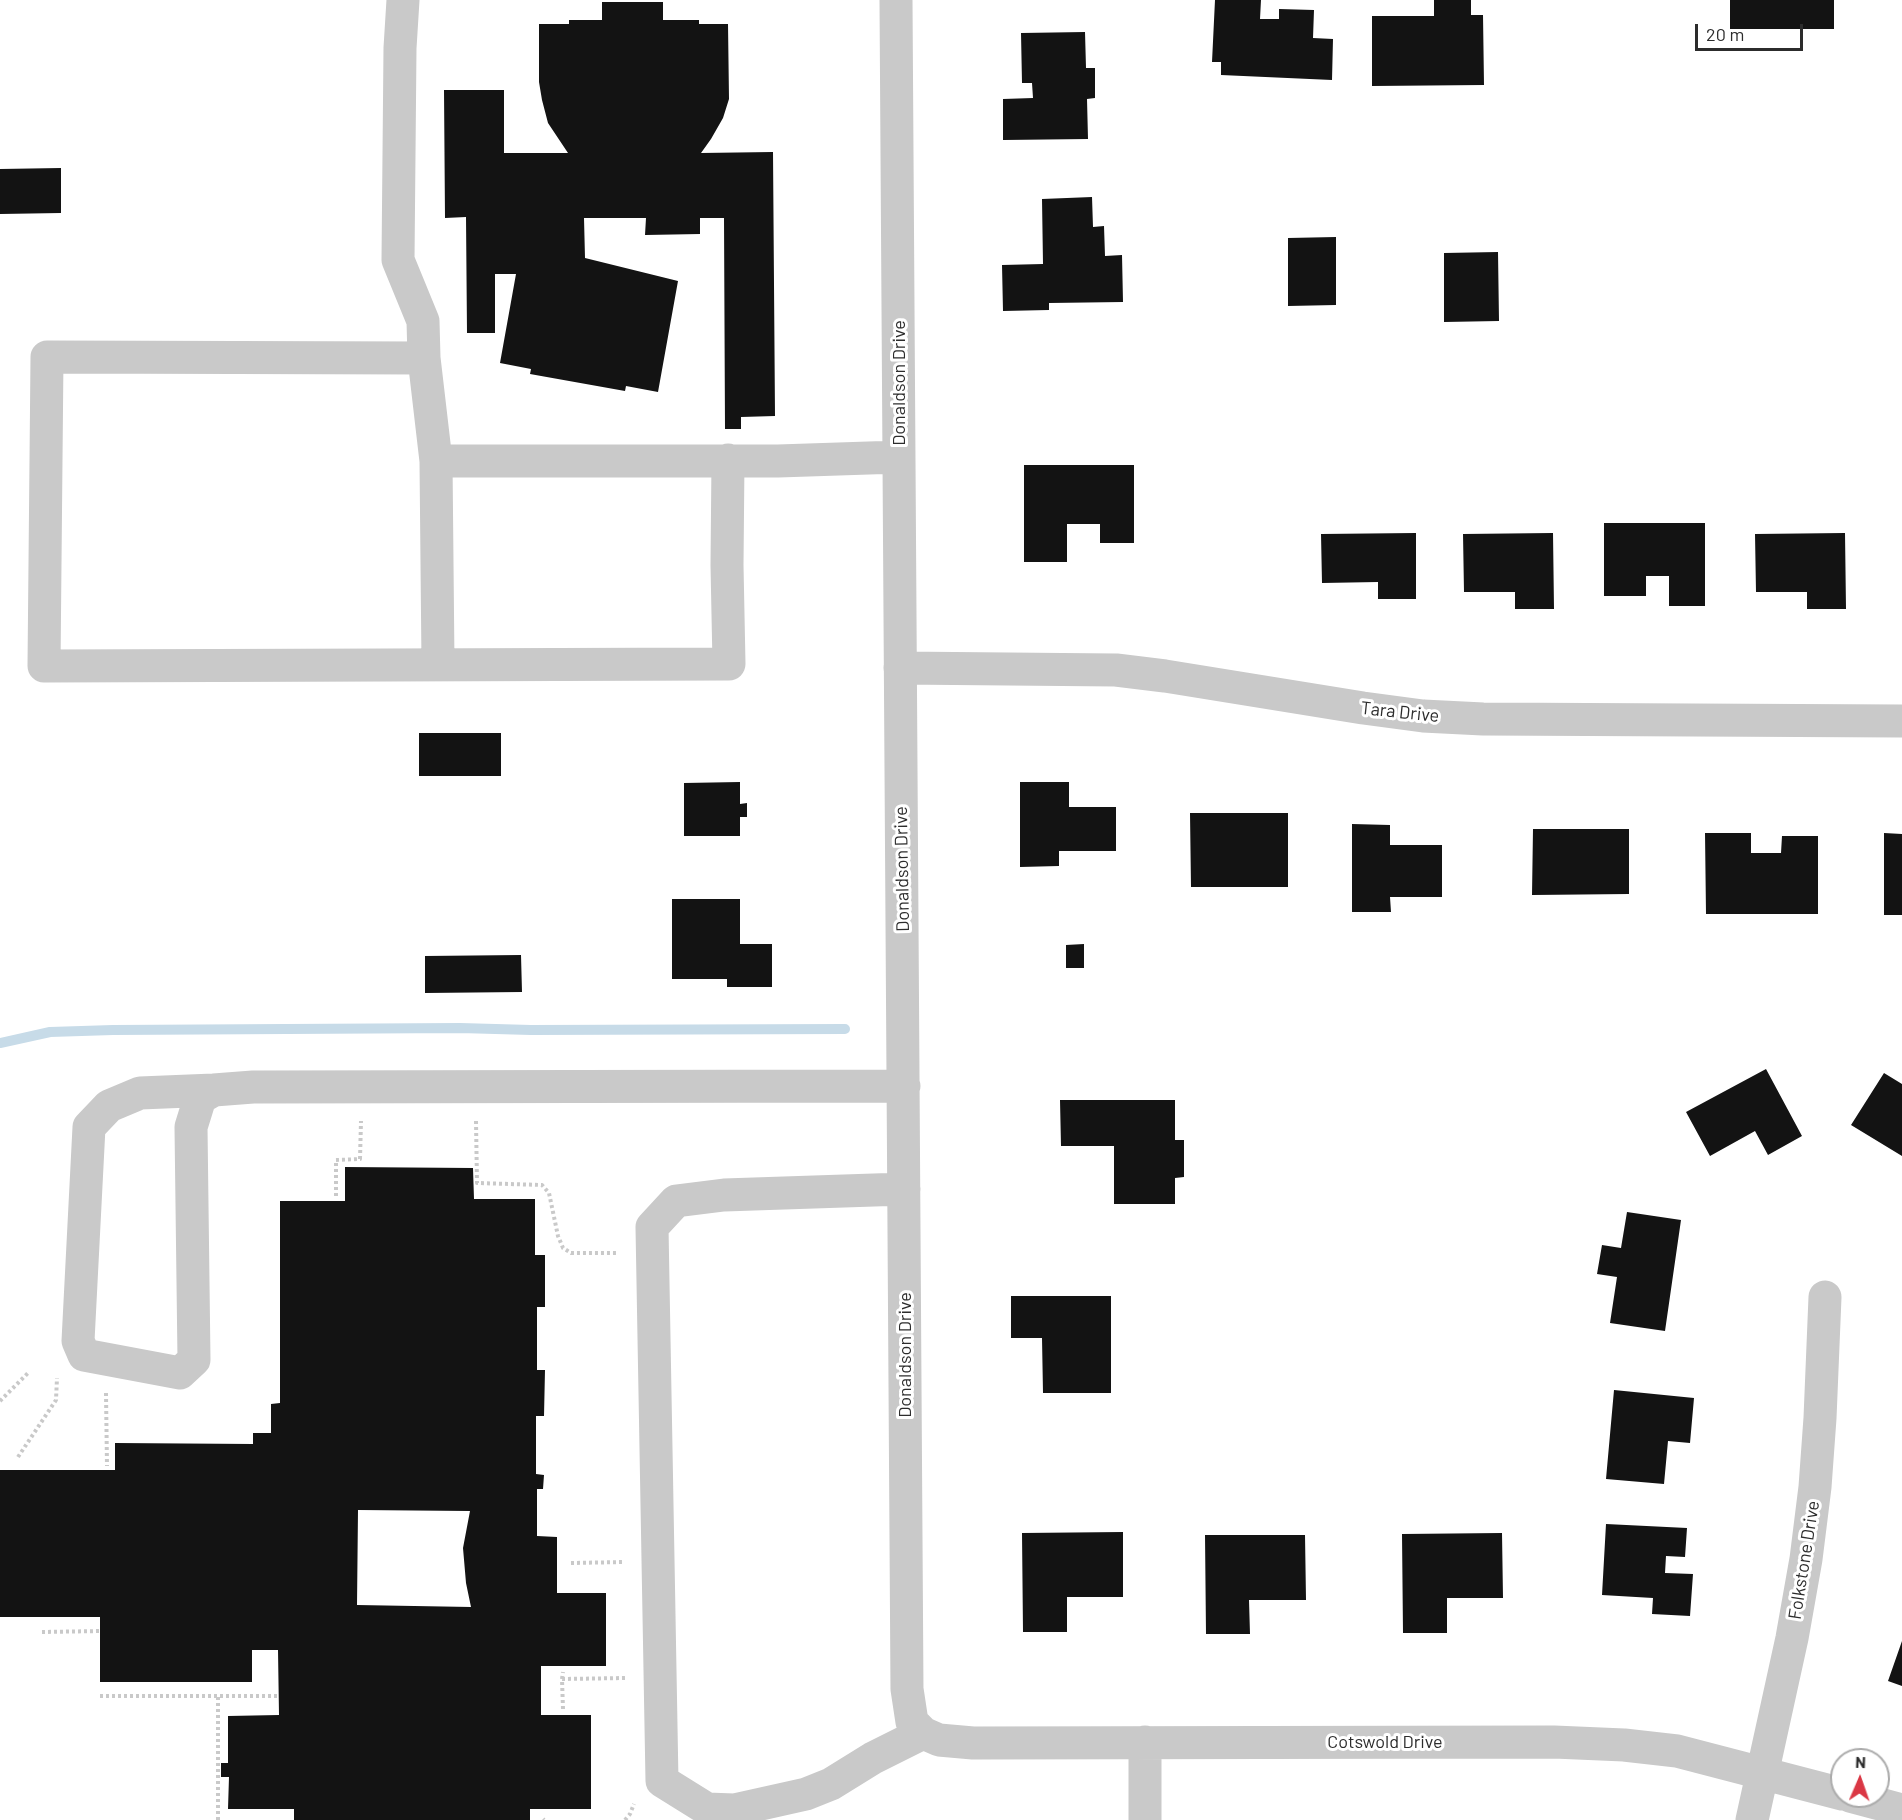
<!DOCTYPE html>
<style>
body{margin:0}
#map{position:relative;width:1902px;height:1820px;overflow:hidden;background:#fff;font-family:Barlow,sans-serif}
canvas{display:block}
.north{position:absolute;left:1830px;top:1748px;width:60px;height:60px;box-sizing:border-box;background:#fff;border:2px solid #ababab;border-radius:50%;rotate:2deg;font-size:16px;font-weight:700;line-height:24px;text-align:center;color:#2c2c2c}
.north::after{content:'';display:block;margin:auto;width:21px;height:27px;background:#da3744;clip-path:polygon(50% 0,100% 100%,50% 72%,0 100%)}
.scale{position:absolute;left:1695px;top:24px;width:108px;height:27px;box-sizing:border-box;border:3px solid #2c2c2c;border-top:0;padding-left:8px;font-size:18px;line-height:21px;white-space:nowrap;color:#2c2c2c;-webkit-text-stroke:4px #fff;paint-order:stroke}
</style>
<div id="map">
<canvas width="1902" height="1820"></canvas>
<div class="north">N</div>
<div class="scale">20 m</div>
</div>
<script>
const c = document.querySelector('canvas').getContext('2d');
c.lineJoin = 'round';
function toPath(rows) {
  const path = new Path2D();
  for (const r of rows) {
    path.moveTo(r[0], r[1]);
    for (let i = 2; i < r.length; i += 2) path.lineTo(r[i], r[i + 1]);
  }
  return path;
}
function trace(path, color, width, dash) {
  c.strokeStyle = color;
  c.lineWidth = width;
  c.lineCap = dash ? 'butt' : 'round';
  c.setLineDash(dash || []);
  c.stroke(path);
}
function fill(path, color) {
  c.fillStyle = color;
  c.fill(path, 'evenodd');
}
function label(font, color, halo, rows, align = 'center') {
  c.font = font + ' Barlow,sans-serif';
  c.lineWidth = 6;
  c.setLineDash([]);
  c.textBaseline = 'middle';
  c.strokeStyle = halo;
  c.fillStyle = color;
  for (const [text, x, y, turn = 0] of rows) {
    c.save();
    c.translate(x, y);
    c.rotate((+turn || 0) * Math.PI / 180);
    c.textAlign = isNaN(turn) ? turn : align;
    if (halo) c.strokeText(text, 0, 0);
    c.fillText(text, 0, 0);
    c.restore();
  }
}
trace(toPath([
 [0,1043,50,1032,113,1030,460,1028,531,1030,845,1029]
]), '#c7dbe8', 10);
fill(toPath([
 [1215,0,1261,0,1260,19,1279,19,1279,9,1314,10,1313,38,1333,39,1332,80,1221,75,1221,62,1212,62],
 [1434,0,1471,0,1471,15,1483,15,1484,85,1372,86,1372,16,1434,16],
 [1730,0,1834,0,1834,29,1730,29],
 [602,2,663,2,663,20,699,20,699,24,728,24,729,99,723,118,711,139,701,153,773,152,775,416,741,417,741,429,725,429,724,218,700,218,700,234,645,235,646,218,584,218,585,258,678,281,658,392,626,386,625,391,530,374,531,369,500,363,516,274,495,274,495,333,467,333,466,217,445,218,444,90,504,90,504,153,568,153,548,123,542,100,539,82,539,24,569,24,569,20,602,20],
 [1085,32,1086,68,1095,68,1095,98,1087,99,1088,139,1003,140,1003,99,1033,98,1032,83,1022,83,1021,33],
 [61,168,61,213,0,214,0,169],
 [1092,197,1093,227,1104,226,1105,256,1122,255,1123,302,1049,303,1049,310,1003,311,1002,265,1043,264,1042,199],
 [1336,237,1336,305,1288,306,1288,238],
 [1498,252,1499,321,1444,322,1444,253],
 [1024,465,1134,465,1134,543,1100,543,1100,524,1067,524,1067,562,1024,562],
 [1604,523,1705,523,1705,606,1669,606,1669,576,1646,576,1646,596,1604,596],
 [1416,533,1416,599,1378,599,1378,582,1322,583,1321,534],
 [1553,533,1554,609,1515,609,1515,592,1464,592,1463,534],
 [1845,533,1846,609,1807,609,1807,592,1756,592,1755,534],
 [419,733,501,733,501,776,419,776],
 [740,782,740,804,747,803,747,817,740,817,740,836,684,836,684,783],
 [1020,782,1069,782,1069,807,1116,807,1116,851,1059,851,1059,866,1020,867],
 [1190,813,1288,813,1288,887,1191,887],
 [1352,824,1390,825,1390,845,1442,845,1442,897,1390,897,1391,912,1352,912],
 [1533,829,1629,829,1629,894,1532,895],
 [1705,833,1751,833,1751,853,1781,853,1782,836,1818,836,1818,914,1706,914],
 [1884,833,1902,834,1902,915,1884,915],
 [672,899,740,899,740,944,772,944,772,987,727,987,727,979,672,979],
 [1084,944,1084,968,1066,968,1066,945],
 [521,955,522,992,425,993,425,956],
 [1766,1069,1802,1136,1768,1155,1755,1131,1710,1156,1686,1112],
 [1884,1073,1902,1084,1902,1156,1851,1125],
 [1060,1100,1175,1100,1175,1140,1184,1140,1184,1177,1175,1178,1175,1204,1114,1204,1114,1146,1061,1146],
 [345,1167,473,1168,474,1199,535,1199,535,1255,545,1255,545,1307,537,1307,537,1370,545,1370,544,1416,536,1416,536,1474,544,1475,543,1489,537,1489,537,1536,557,1537,557,1593,606,1593,606,1666,541,1666,541,1715,591,1715,591,1809,530,1809,530,1820,294,1820,294,1809,228,1809,229,1777,221,1777,221,1763,228,1763,228,1716,279,1715,278,1650,252,1650,252,1682,100,1682,100,1617,0,1617,0,1470,115,1470,115,1443,253,1444,253,1433,271,1433,271,1404,280,1403,280,1201,345,1201],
 [358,1510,470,1511,463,1548,466,1583,471,1607,357,1605],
 [1627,1212,1681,1220,1665,1331,1610,1323,1617,1277,1597,1274,1602,1245,1621,1248],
 [1011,1296,1111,1296,1111,1393,1043,1393,1042,1338,1011,1338],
 [1614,1390,1694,1398,1690,1443,1668,1441,1664,1484,1606,1479],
 [1606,1524,1687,1528,1685,1557,1666,1556,1665,1573,1693,1574,1690,1616,1652,1614,1653,1598,1602,1595],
 [1123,1532,1123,1597,1067,1597,1067,1632,1023,1632,1022,1533],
 [1502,1533,1503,1598,1447,1598,1447,1633,1403,1633,1402,1534],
 [1205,1535,1305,1535,1306,1600,1249,1600,1250,1634,1206,1634],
 [1902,1641,1902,1686,1888,1681]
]), '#131313');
trace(toPath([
 [476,1121,477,1183,542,1185,549,1193,558,1236,563,1248,571,1253,618,1253],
 [336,1196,336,1160,360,1159,361,1121],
 [106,1393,107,1466],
 [0,1401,29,1372],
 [18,1457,56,1400,57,1378],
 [571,1563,624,1562],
 [42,1632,101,1631],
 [562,1679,563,1672],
 [100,1696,218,1696],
 [563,1709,562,1679,626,1678],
 [543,1819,544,1820],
 [218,1820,218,1696,279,1696],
 [625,1820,630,1814,634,1804]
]), '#c9c9c9', 4, [3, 3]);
trace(toPath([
 [403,0,400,48,398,260,423,321,424,358,436,461,438,664],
 [896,0,907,1689,912,1722,923,1733,939,1740,973,1743,1554,1742,1624,1745,1677,1751,1842,1794],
 [424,358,47,357,44,666,729,664,727,565,728,460],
 [436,461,778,461,899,457],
 [900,668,1116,670,1165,676,1363,708,1423,716,1483,719,1902,721],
 [214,1090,140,1093,109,1106,89,1127,78,1341,84,1355,180,1373,194,1360,191,1127,200,1098,214,1090,253,1087,904,1086],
 [904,1189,724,1195,676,1201,652,1227,662,1781,707,1809,734,1810,806,1794,831,1784,873,1758,923,1733],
 [1145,1742,1145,1820],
 [1850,1796,1902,1810],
 [1752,1820,1792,1638,1806,1559,1815,1487,1820,1418,1825,1297]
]), '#c9c9c9', 33);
label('18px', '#2c2c2c', '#fff', [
 ["Donaldson Drive",899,383,-90],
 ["Tara Drive",1400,712,6],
 ["Donaldson Drive",902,869,-91],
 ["Donaldson Drive",905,1355,-90],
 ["Folkstone Drive",1804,1560,-81],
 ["Cotswold Drive",1385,1742]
]);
</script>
